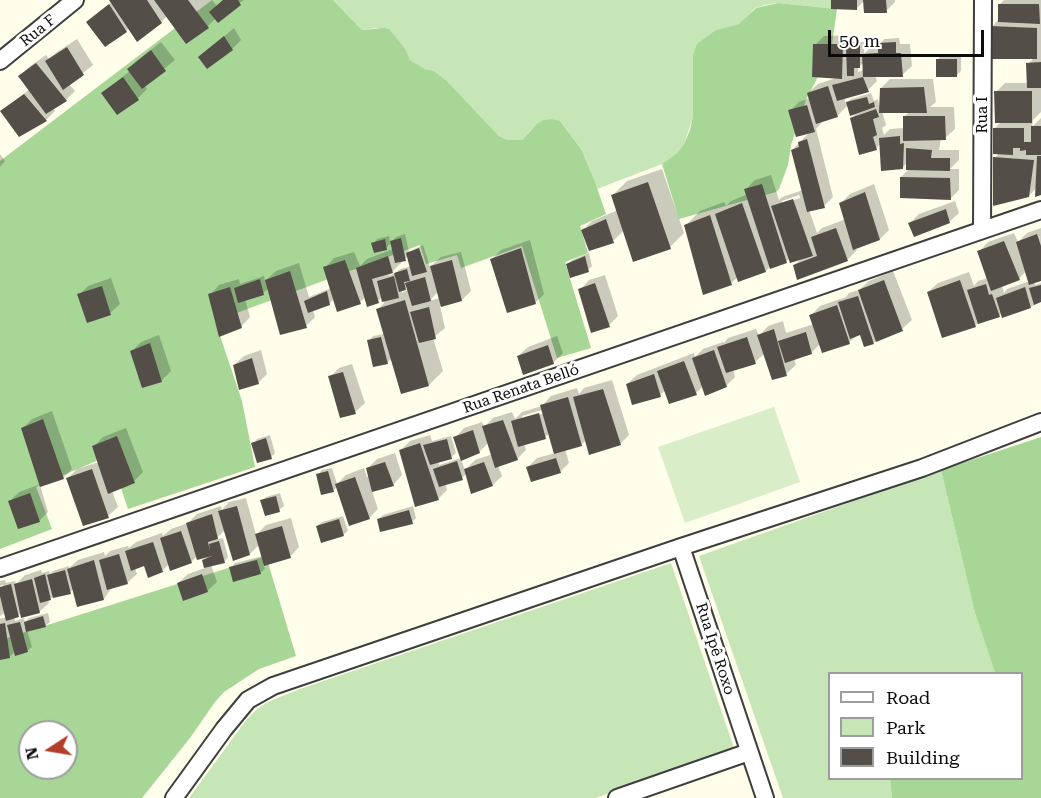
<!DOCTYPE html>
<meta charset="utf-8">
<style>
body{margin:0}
#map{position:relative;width:1041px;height:798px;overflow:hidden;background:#fefeea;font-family:"Roboto Serif",serif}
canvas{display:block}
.legend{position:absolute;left:828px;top:672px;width:195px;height:108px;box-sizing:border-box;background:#fff;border:2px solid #9d9d9d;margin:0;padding:8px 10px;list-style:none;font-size:18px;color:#0b0b0b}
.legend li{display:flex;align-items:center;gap:12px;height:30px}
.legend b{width:30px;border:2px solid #9d9d9d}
.north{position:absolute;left:18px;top:720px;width:60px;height:60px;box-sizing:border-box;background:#fff;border:2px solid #9d9d9d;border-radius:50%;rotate:258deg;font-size:16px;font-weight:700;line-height:24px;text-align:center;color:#0b0b0b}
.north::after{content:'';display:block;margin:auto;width:21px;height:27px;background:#b33f2b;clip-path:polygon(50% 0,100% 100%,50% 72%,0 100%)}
.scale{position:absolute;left:828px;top:30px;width:156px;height:27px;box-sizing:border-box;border:3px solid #0b0b0b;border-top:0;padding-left:8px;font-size:18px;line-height:21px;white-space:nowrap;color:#0b0b0b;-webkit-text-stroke:4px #fff;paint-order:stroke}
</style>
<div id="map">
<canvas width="1041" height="798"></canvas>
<ul class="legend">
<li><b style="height:8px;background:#fff"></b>Road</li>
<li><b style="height:16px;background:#c6e6b7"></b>Park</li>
<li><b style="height:16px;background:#534e48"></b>Building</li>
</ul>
<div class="north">N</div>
<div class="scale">50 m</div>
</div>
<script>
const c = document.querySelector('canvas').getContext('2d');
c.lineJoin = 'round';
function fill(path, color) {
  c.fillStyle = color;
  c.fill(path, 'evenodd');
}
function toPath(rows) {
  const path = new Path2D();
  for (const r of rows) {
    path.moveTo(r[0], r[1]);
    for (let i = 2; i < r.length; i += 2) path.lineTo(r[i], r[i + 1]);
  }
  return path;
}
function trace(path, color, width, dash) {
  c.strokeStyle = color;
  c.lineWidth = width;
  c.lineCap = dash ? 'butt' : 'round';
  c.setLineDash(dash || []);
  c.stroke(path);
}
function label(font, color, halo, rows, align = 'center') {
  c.font = font + ' "Roboto Serif",serif';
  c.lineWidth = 6;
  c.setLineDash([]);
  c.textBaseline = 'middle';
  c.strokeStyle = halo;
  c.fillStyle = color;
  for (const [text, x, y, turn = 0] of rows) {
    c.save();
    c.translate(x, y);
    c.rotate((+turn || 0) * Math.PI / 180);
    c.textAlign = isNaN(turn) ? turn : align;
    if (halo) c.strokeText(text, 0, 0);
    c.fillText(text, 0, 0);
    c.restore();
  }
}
fill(toPath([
 [333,0,837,0,837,9,778,3,765,5,755,8,740,24,716,30,693,55,693,117,684,144,677,153,662,164,597,189,581,149,560,121,531,130,522,140,507,140,499,136,447,81,434,71,425,69,410,60,406,50,378,28,362,30],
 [941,470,975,613,995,673,830,674,830,778,890,779,892,798,783,798,699,556],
 [671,563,734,748,596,798,189,798,247,719,257,709,268,702,300,689]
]), '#c6e6b7');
fill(toPath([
 [212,0,333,0,362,30,385,28,390,30,406,50,410,60,425,69,434,71,447,81,499,136,507,140,522,140,537,124,544,120,551,119,560,121,581,149,595,182,606,214,580,226,588,253,565,262,591,348,557,358,522,246,461,268,457,255,426,264,420,245,215,321,242,401,255,467,128,509,110,455,36,487,52,529,0,549,0,161],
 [778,3,837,9,831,51,806,100,791,145,788,165,779,189,776,192,679,219,662,164,677,153,684,144,690,130,693,116,693,55,697,44,716,30,739,24,756,8],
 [1041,437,1041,798,892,798,890,779,1022,778,1022,674,995,673,975,613,941,470],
 [266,556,296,656,259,669,224,692,215,702,190,738,142,798,0,798,0,640],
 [30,732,66,732,66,768,30,768]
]), '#a7d697');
fill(toPath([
 [774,407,800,482,685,523,658,447]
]), '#d9edc8');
fill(toPath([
 [110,0,212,0,217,6,224,0,244,0,216,18,208,26,168,15,161,22,129,28,126,31,88,22,112,2],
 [833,0,865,0,857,8],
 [865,0,895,0,895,2,886,11],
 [1004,0,1041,0,1041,112,1033,120,1032,127,1041,118,1041,193,1037,187,1029,196,995,158,999,153,995,128,1001,122,996,92,1005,83,1028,83,1028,64,1034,58,992,27,999,19,999,5],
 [234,28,241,40,232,49,200,57],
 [852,35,852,42,864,42,864,54,873,45,879,45,884,39,899,38,900,44,910,44,912,66,902,75,875,75,877,81,868,90,844,97,846,104,851,99,871,93,874,101,878,99,879,105,881,105,881,88,890,79,933,79,936,102,930,107,954,107,955,129,945,138,941,138,939,150,959,150,959,160,950,169,959,169,959,190,950,199,901,177,910,168,908,162,902,168,881,143,876,149,851,118,859,111,848,105,837,116,823,121,816,129,833,197,824,206,809,210,817,233,822,228,846,219,841,203,850,194,874,184,889,230,880,239,855,247,857,250,847,260,795,265,803,257,790,258,786,262,771,265,766,271,739,280,738,277,731,283,686,225,700,211,724,202,726,206,731,201,748,194,746,189,755,180,771,175,779,200,782,197,803,190,792,150,810,132,790,111,799,102,810,98,808,93,818,84,839,77,815,45,824,36],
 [864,63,864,70,858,72,858,67],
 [882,111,910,111,904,117,904,128,890,129,884,135,882,128,886,125],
 [799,195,800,198,782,204,782,201],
 [77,39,93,65,69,84,75,91,66,100,53,108,55,111,46,120,2,111,30,89,20,76,29,67,46,55,49,59,57,52],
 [161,42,175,60,144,85,147,89,138,98,118,113,103,93,130,71,129,69,138,60],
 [942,55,961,55,961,71,957,75,938,59],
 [0,154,5,161,0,167],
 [662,169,684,233,670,247,624,230,613,241,583,230,592,221,618,210,613,195,627,181],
 [955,201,959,213,949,222,910,223,919,214],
 [1041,228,1041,280,1034,282,1035,285,1041,283,1041,301,1031,307,1002,313,999,316,975,325,928,292,938,283,969,272,974,286,978,281,988,278,979,252,988,242,1014,233,1018,242,1027,233],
 [1026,271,1030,281,1007,289,1004,293,1002,285,1019,279],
 [405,234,409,252,423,245,430,267,441,257,461,252,471,291,462,300,440,306,445,328,433,338,443,371,429,385,392,358,387,363,369,341,373,336,385,334,377,310,384,303,382,297,378,301,366,297,360,302,334,299,329,304,313,310,315,317,306,326,269,288,263,293,245,299,250,317,241,327,210,295,219,285,239,279,240,284,264,276,265,281,276,271,299,263,309,297,331,288,325,268,334,258,354,252,360,266,367,259,393,249,392,242,386,248,373,244,377,239,389,236,390,243,396,237],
 [408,257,411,266,400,269,396,273,388,276,402,262,401,260],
 [408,286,409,290,401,293,405,288],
 [438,292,440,298,429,301],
 [530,240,544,294,535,303,492,259,501,250],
 [589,253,592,266,588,270,567,264,572,260],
 [893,271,912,320,902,329,873,343,861,333,849,342,821,343,811,353,794,358,796,365,786,374,765,353,755,362,733,369,735,377,726,386,703,386,696,393,665,390,660,395,627,384,637,375,694,353,695,357,703,349,723,342,724,343,728,338,756,329,759,336,768,326,783,321,786,333,814,324,811,315,820,306,846,297,849,293,859,290,869,281],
 [605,275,618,316,609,325,580,290,589,280],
 [111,278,120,304,110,313,79,295,88,286],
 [159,335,171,371,162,380,143,386,132,351,141,342],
 [557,336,563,353,553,363,518,356,528,347],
 [261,350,267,374,258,383,234,365,244,356],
 [352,364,365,403,355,412,330,377,339,368],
 [612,380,629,435,620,444,586,440,581,445,565,449,569,463,560,472,528,467,537,458,556,453,550,433,545,437,524,443,526,450,517,459,498,466,502,476,493,485,467,473,462,478,445,483,447,490,438,499,401,450,410,441,430,435,432,441,451,436,456,453,451,457,438,461,439,465,461,458,455,438,464,428,482,422,484,427,493,418,512,412,515,419,522,412,542,406,551,396,577,388,579,394,584,388],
 [546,409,547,412,522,420,522,416],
 [489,442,493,454,475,460,465,470,461,459,479,452],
 [52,411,72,469,63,478,40,485,48,512,39,521,10,501,19,492,41,484,23,428,32,419],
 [126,428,143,472,134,481,112,491,118,507,108,516,68,478,77,469,99,462,94,446,103,437],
 [270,435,275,453,271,457,253,444,257,439],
 [395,453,402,475,393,485,372,491,378,509,369,518,338,486,334,490,322,493,318,475,322,470,332,468,337,484,346,475,364,468,367,477,370,476,368,468,377,459],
 [280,493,284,506,279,510,262,501,266,497],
 [246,498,256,535,266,525,291,518,299,547,290,557,263,564,265,569,260,573,231,568,235,563,263,556,260,544,250,554,225,530,215,540,223,538,228,557,224,562,211,565,217,582,207,591,178,583,188,574,205,568,204,561,209,555,197,556,191,562,170,563,162,571,145,564,135,568,137,574,127,583,112,587,104,599,74,589,70,592,48,599,49,603,39,612,22,613,14,617,15,621,24,618,25,622,29,618,48,613,50,622,45,626,27,630,32,647,27,651,15,652,9,657,0,658,0,619,7,617,6,612,0,616,0,589,4,588,3,585,0,586,0,581,5,580,6,583,15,581,16,584,25,575,41,570,42,573,49,571,50,574,53,571,69,566,69,568,78,560,104,552,105,556,110,551,128,546,129,548,136,542,162,533,163,536,171,529,188,523,197,514,221,506,222,510,229,502],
 [413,506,416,518,412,522,378,520,383,515],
 [343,516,348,531,343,535,317,526,322,522]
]), '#0003');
fill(toPath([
 [109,0,147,0,162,23,137,42],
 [154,0,188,0,209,28,186,44],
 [223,0,238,0,241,5,218,23,209,12],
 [831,0,857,0,857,10,831,9],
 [863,0,886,0,887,13,864,13],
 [109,4,127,32,105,47,86,22],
 [998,4,1039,4,1040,24,998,22],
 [990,26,1037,28,1037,59,990,59],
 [224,36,233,50,207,69,198,57],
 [896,42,896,53,901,53,903,77,863,77,862,54,878,53,878,43],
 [813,44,843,44,842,79,812,77],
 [860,45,860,68,854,68,854,76,847,76,846,46],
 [67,47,84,75,63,90,45,61],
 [151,50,166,71,142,89,127,69],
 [936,59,957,59,957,77,936,77],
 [1041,62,1041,88,1027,88,1026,63],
 [36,63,67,101,46,114,18,76],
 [123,77,139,100,117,115,101,93],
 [863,77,869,92,837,101,832,85],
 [828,86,838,117,816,124,807,93],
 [924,87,927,113,879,113,880,88],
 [994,91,1032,91,1032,123,995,123],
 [24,94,47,121,19,137,0,111],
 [867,97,869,104,874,102,875,107,850,116,846,102],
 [807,105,815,132,796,137,788,110],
 [876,109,879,117,873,119,877,135,873,137,877,150,859,155,850,118],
 [903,116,945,116,946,140,903,141],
 [1031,126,1041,126,1041,155,1026,155,1026,150,1020,151,1020,148,1013,148,1013,155,993,154,993,128,1024,128,1024,142,1031,142],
 [900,136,900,144,904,143,903,169,881,171,879,138],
 [807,139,825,208,807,212,791,150,799,147,798,142],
 [906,148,932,150,931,158,950,158,950,171,906,170],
 [1037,156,1041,156,1041,195,1035,197],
 [993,157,1034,160,1029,197,993,206],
 [900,177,950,178,951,200,900,198],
 [648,182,671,249,633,262,611,195],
 [762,184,787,263,770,269,744,189],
 [865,192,880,240,853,250,839,203],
 [793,199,813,256,790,263,771,206],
 [742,203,766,272,738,282,715,214],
 [946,209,950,223,914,237,908,223],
 [710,215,732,285,703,295,684,225],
 [606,219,614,243,589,251,581,230],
 [836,228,848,261,797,280,793,265,817,256,811,237],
 [1037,234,1041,246,1041,281,1029,285,1016,242],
 [401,238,406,261,395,263,390,241],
 [385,239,387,250,374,253,371,243],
 [1004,241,1020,280,991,291,977,251],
 [419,248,427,272,412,276,406,253],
 [521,248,536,304,507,313,490,259],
 [388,256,393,273,372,279,379,303,367,307,356,268],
 [585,256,589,272,570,278,566,264],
 [345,260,361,304,337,312,323,267],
 [452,260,462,301,441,307,430,266],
 [407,269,410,281,404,282,406,290,399,292,394,273],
 [290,271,307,328,280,335,265,280],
 [394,276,399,298,382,302,377,281],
 [425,277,431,301,412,306,405,283],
 [260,279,264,295,238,303,234,288],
 [884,280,903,331,876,342,858,290],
 [960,280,976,327,942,338,927,292],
 [595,283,610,327,591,333,578,289],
 [986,284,989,295,992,294,1000,317,978,324,967,290],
 [1041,285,1041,302,1034,305,1029,288],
 [102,286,111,315,87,323,77,294],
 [230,287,242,328,219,337,208,294],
 [1025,287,1031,308,1002,318,996,298],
 [327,291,330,305,308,313,304,301],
 [858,296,874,344,864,347,860,335,850,339,838,302],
 [405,300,429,386,401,394,376,309],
 [837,305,850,344,822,353,809,315],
 [429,307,436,339,419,343,410,312],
 [774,329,787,376,772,380,757,335],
 [806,332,812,354,785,363,778,341],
 [381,337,388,364,373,367,367,340],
 [747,337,756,364,726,373,717,347],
 [150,343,162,382,142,388,130,351],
 [548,345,554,364,523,375,517,356],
 [714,350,727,387,705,396,692,358],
 [252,358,259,384,239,390,233,365],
 [684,361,697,395,669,404,657,371],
 [343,372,356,414,340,418,328,376],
 [654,374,661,397,632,405,626,384],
 [603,389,621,445,589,455,573,397],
 [568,397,582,446,554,454,540,405],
 [539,413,546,439,518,447,511,421],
 [43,419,64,479,40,487,21,428],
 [503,420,518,460,495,468,482,426],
 [473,430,480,453,461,461,453,437],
 [117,436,135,483,108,494,92,446],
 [266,438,272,459,257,463,251,443],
 [447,439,452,459,430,465,423,445],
 [420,443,439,500,415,507,399,450],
 [556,458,561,473,531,482,526,467],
 [457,461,463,480,439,487,433,469],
 [385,462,394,486,372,492,366,468],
 [484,462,493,486,471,494,464,469],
 [92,469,109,518,83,526,66,478],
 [328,471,334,492,321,495,316,474],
 [355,477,370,519,349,526,335,484],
 [30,493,40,522,18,529,8,501],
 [276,496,280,512,265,516,260,500],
 [237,506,250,555,233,561,218,511],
 [409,510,413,524,380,532,377,519],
 [212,514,218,539,208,542,210,551,209,544,219,541,225,563,204,568,202,560,212,556,197,560,186,523],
 [339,519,344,536,321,543,316,526],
 [282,526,291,558,264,566,255,534],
 [181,531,192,563,170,571,160,538],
 [153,542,163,572,148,578,144,566,131,571,125,551],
 [119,554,128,584,107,590,99,560],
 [94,560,104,600,77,607,67,569],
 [257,560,261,574,233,582,229,567],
 [65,570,71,594,53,598,47,575],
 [45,574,51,600,40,603,34,578],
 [202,574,208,592,183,601,177,583],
 [32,579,40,613,21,618,14,584],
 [11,584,19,617,6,621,0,596,0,587],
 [43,616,46,627,26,632,24,622],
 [20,622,28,652,15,656,7,625],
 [5,623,10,658,0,660,0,624]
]), '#534e48');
const minor = toPath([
 [0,61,75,0],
 [982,230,983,0],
 [681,547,765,798],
 [0,568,1041,210],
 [174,798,224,729,248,700,273,686,681,547,922,468,1041,422],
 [617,798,749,752]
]);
trace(minor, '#3e3e3e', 20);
trace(minor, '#fff', 16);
label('15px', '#0b0b0b', '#fff', [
 ["Rua F",38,31,-39],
 ["Rua I",983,115,-90],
 ["Rua Renata Belló",521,389,-19],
 ["Rua Ipê Roxo",715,649,72]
]);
</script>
